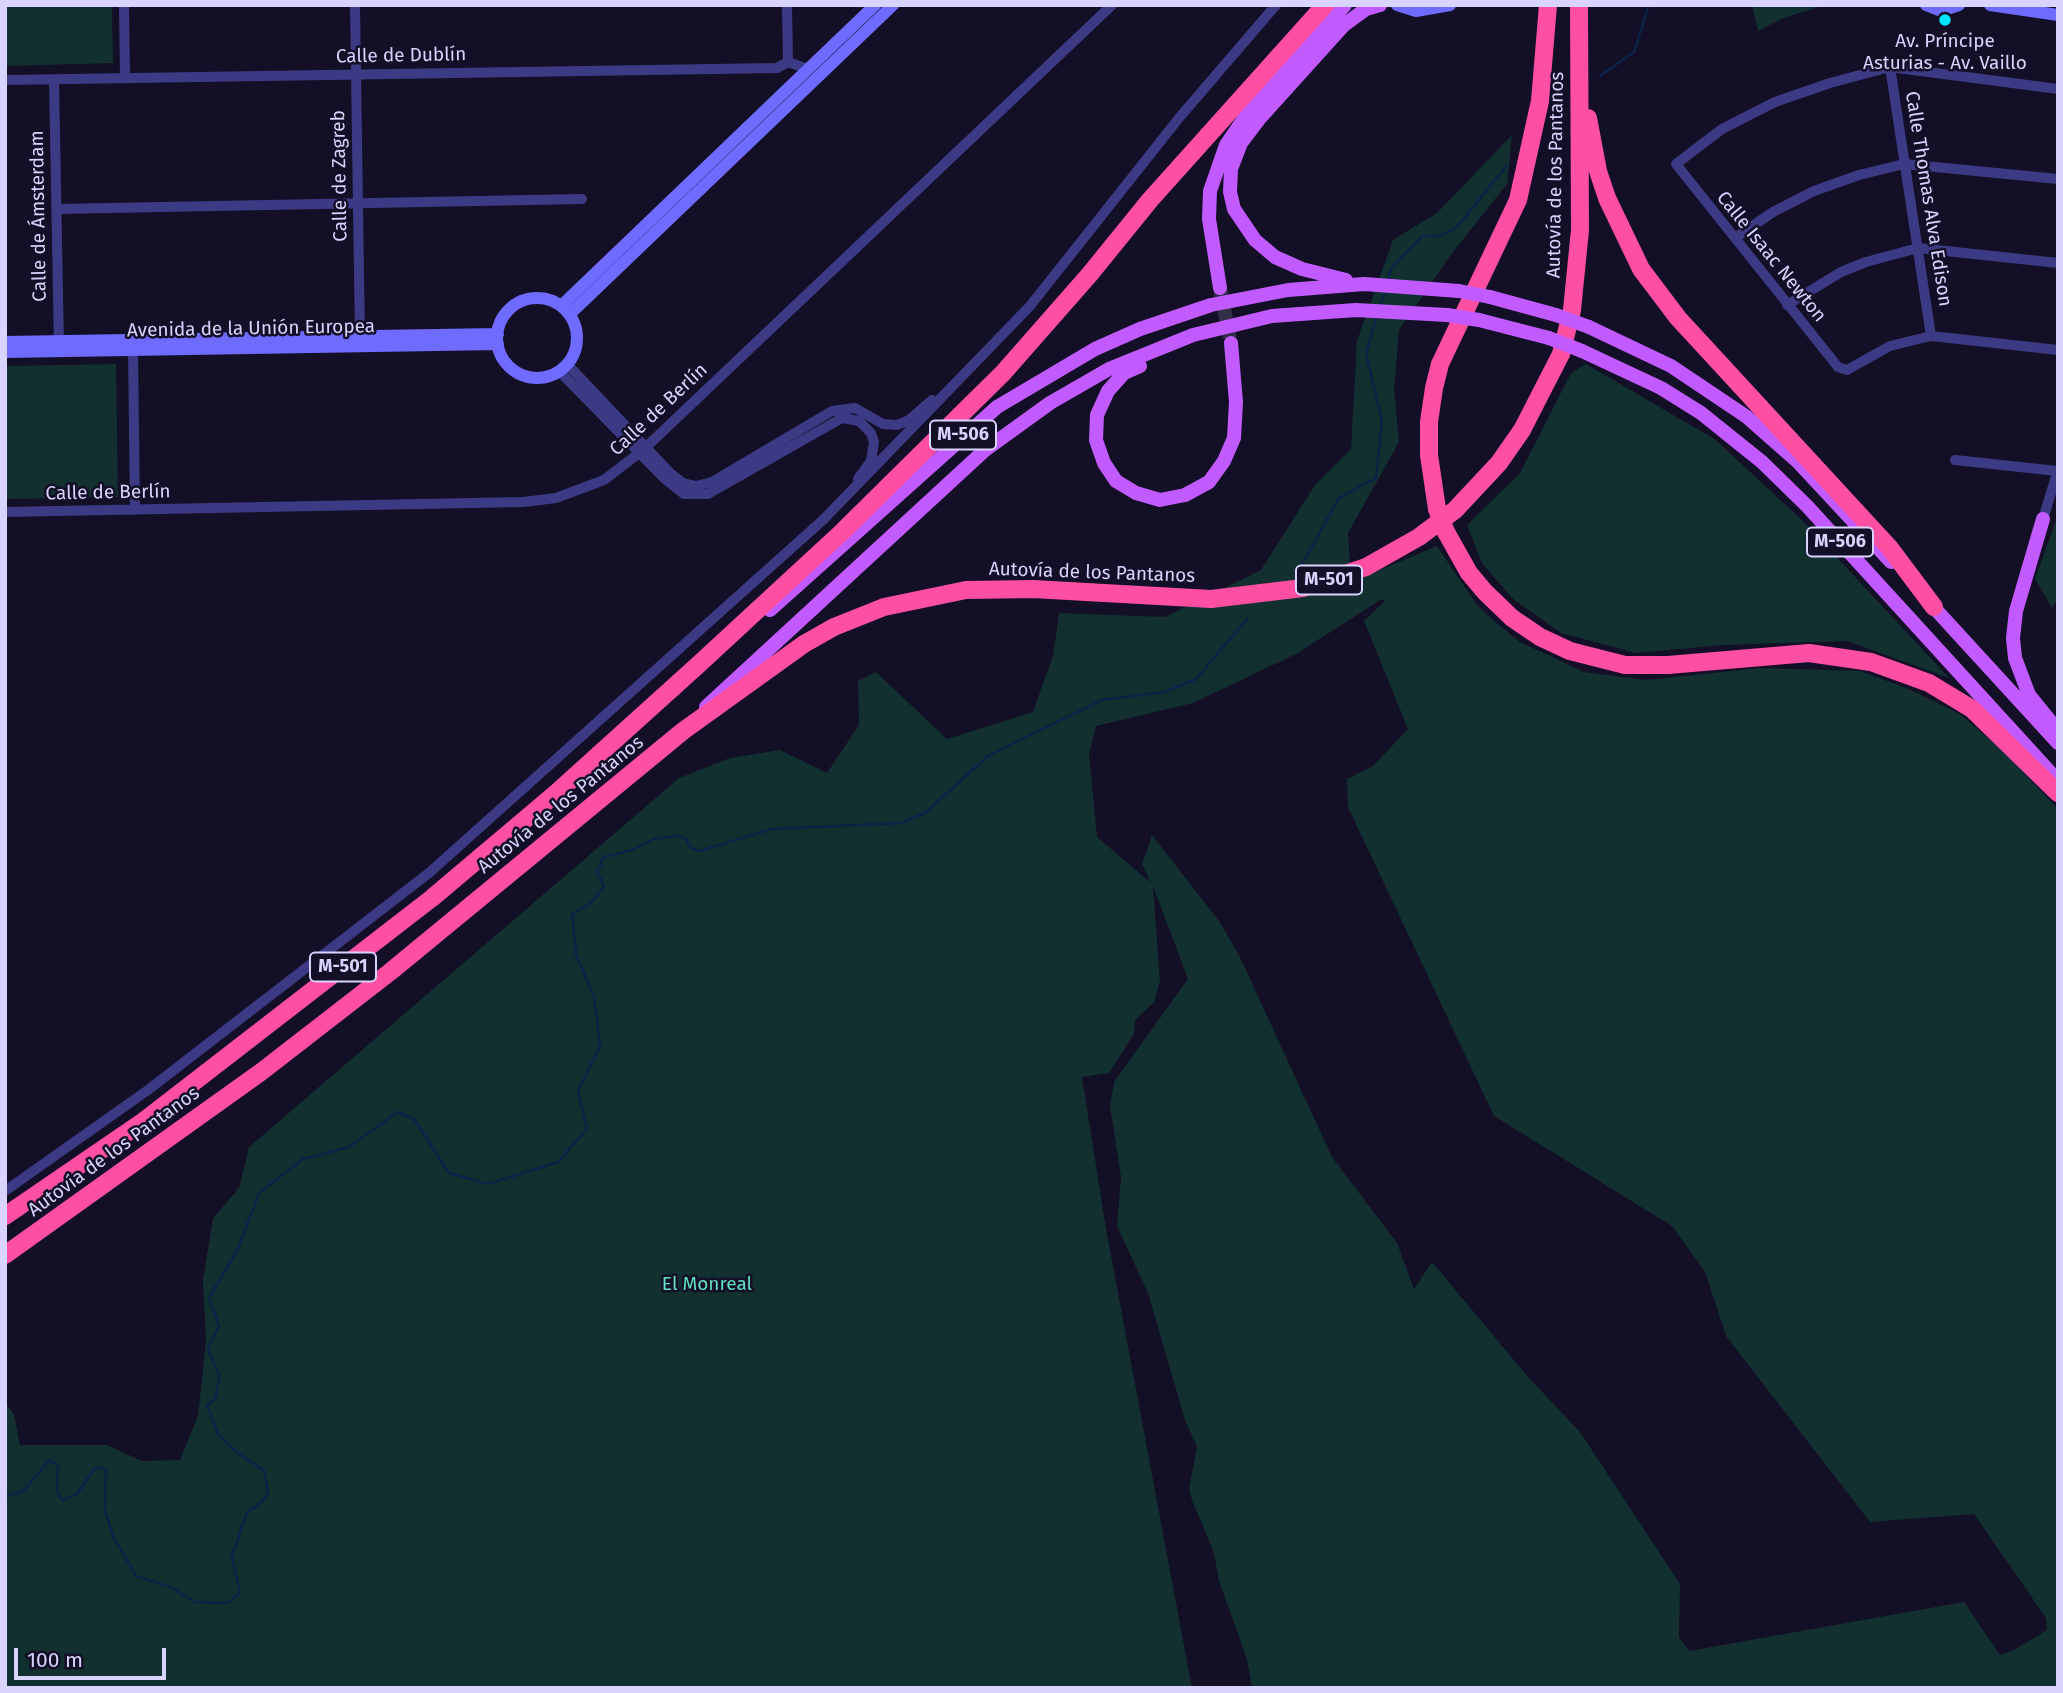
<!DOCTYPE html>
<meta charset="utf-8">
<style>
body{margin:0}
#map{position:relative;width:2063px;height:1693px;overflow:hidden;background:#130f26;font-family:"Fira Sans",sans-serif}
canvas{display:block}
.frame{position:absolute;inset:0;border:7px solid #d9d4ff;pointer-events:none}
.scale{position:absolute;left:14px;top:1648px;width:152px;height:32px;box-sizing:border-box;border:4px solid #d9d4ff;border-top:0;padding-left:9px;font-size:21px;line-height:24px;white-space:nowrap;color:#d9d4ff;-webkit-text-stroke:5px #130f26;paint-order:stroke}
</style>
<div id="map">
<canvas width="2063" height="1693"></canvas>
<div class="frame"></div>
<div class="scale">100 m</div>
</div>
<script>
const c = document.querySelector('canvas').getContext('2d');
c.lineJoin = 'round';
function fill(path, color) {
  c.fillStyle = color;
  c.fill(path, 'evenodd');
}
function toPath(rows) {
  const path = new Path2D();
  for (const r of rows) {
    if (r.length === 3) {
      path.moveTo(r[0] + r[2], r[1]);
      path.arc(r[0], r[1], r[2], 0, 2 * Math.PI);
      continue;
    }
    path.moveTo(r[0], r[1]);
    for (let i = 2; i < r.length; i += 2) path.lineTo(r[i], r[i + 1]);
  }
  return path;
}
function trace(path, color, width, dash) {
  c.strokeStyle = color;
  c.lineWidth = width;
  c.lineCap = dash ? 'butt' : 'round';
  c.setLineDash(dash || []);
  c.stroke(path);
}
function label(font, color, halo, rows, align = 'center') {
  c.font = font + ' "Fira Sans",sans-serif';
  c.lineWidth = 5;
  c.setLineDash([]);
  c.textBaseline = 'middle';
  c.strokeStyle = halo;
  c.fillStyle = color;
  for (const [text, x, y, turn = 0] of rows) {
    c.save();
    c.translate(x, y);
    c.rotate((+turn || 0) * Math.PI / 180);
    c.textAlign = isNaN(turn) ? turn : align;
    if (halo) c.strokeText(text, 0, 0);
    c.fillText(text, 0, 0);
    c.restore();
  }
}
fill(toPath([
 [5,5,112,5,113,63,5,66],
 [1752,5,1835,5,1818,7,1781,19,1758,31],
 [1512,135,1507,184,1453,252,1399,330,1394,389,1399,442,1348,533,1351,582,1437,546,1477,605,1493,620,1520,642,1584,672,1646,680,1760,668,1860,671,1909,689,1960,714,2001,749,2058,809,2058,1688,1252,1688,1247,1659,1219,1581,1214,1553,1192,1500,1189,1488,1197,1447,1185,1420,1148,1293,1117,1226,1121,1177,1110,1106,1114,1082,1188,979,1153,886,1160,981,1154,1002,1135,1020,1134,1034,1109,1073,1082,1077,1106,1229,1192,1688,5,1688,5,1402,14,1414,20,1445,107,1445,142,1461,180,1460,198,1416,206,1342,203,1280,213,1218,239,1188,249,1147,679,778,730,758,780,750,827,773,859,725,858,681,876,672,947,739,1033,712,1053,656,1059,613,1165,617,1261,570,1315,485,1351,449,1357,341,1393,240,1437,213],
 [1382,599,1385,601,1364,621,1408,729,1373,766,1347,779,1348,807,1494,1116,1672,1226,1705,1272,1726,1336,1870,1522,1974,1514,2046,1618,2047,1630,2014,1650,2000,1655,1964,1602,1689,1651,1679,1637,1680,1584,1580,1432,1528,1377,1432,1262,1414,1289,1397,1243,1332,1157,1239,955,1219,921,1152,835,1142,864,1151,883,1097,837,1089,754,1096,726,1193,703,1296,654],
 [116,364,118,497,5,499,5,366],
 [1586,364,1716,440,1805,523,1949,678,1847,641,1723,645,1636,653,1561,633,1513,599,1482,563,1467,525,1520,473,1571,373],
 [2058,515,2058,598,2052,608,2035,579]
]), '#12302f');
trace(toPath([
 [1600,76,1634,52,1649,5],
 [1388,280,1391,269,1422,236,1439,236,1456,228,1508,164],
 [1380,307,1385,290],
 [1300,568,1339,498,1376,478,1382,421,1366,353,1377,316],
 [5,1496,22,1492,50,1460,58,1466,57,1492,62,1500,77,1494,94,1469,101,1467,106,1470,105,1510,113,1536,136,1576,170,1587,195,1602,228,1603,240,1593,232,1557,247,1512,262,1502,268,1493,264,1470,239,1454,218,1434,207,1406,215,1398,220,1377,208,1349,219,1326,209,1298,238,1249,259,1193,303,1159,349,1147,398,1112,414,1119,449,1173,488,1184,558,1162,587,1129,578,1091,600,1046,594,997,576,954,572,914,591,903,604,886,597,872,604,857,632,850,654,839,677,836,686,839,691,848,700,851,771,829,901,823,925,813,988,756,1102,700,1165,692,1196,679,1248,618]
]), '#0c2248', 2.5);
trace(toPath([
 [1220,288,1230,338]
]), '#312d47', 14, [14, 7]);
trace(toPath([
 [124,5,125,78],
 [355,5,360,341],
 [788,62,808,69],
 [1890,67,1931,336],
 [5,80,777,68,788,62,787,5],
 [54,80,59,348],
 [2058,89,1890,67,1830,83,1775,102,1722,129,1676,164,1838,367,1847,370,1890,346,1931,336,2058,350],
 [57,209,582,199],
 [1735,238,1773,212,1814,191,1859,175,1904,164,2058,179],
 [1787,305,1841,272,1866,262,1918,248,2058,263],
 [133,350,135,510],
 [567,364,670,473,683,483,696,486,712,482,832,411,855,408,883,424,897,425,909,420,932,400],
 [559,371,664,478,684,494,708,494,842,418,859,421,871,433,874,442,871,461,858,479],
 [1955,460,2057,471],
 [5,512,523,502,556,498,604,480,643,450,1112,5],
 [2043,519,2058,470],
 [5,1191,148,1090,429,873,824,519,1030,306,1179,118,1276,5]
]), '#3d3a85', 10);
trace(toPath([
 [1397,5,1416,11,1450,5],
 [1926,5,1941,11,1959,5],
 [1990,5,2058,15],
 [537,338,40],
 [561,306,875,5],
 [570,314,893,5],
 [5,342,498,334],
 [5,352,498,344]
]), '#6f6bff', 12);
trace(toPath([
 [1346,280,1302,269,1275,257,1255,240,1234,209,1230,192,1231,169,1241,143,1260,118,1344,25,1366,9,1380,5],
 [1220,288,1209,219,1210,191,1226,145,1250,110,1345,5],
 [1490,297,1556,315],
 [1479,320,1549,338],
 [1589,327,1671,366,1747,417,1798,462,1891,562],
 [1582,351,1661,388,1701,413,1762,462,1807,506,2058,781],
 [1140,366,1124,373,1108,391,1097,415,1096,440,1104,463,1116,481,1136,493,1160,500,1185,495,1209,482,1224,461,1234,438,1236,402,1231,343],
 [2043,519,2016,611,2013,638,2015,658,2029,695,2055,727],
 [1927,600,2058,743],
 [770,610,997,407,1095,349,1140,329,1211,305,1288,290,1364,284,1459,291],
 [706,707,985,450,1050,403,1109,369,1193,335,1272,316,1356,310,1447,315]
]), '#c25bff', 14);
trace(toPath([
 [1588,118,1598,171,1607,198,1641,269,1678,318,1889,547,1934,607],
 [1437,509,1429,455,1429,422,1434,388,1440,364,1518,200,1540,101,1548,5],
 [1446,532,1469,573,1485,592,1512,618,1540,637,1570,651,1625,665,1668,665,1809,653,1871,662,1929,683,1972,709,2058,793],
 [5,1216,141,1123,432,898,554,795,698,665,843,531,1003,373,1090,274,1150,200,1325,5],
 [5,1255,261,1072,390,972,683,731,804,644,834,627,884,607,966,590,1033,589,1211,599,1303,588,1366,567,1419,537,1455,510,1499,463,1522,430,1561,354,1572,310,1580,230,1579,5]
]), '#ff4fa3', 18);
trace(toPath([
 [1459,291,1490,297],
 [1447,315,1479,320],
 [1556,315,1589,327],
 [1549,338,1582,351]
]), '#c25bff', 14);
trace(toPath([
 [1437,509,1446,532]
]), '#ff4fa3', 18);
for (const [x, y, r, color] of [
 [1945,20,7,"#00e5ff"]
]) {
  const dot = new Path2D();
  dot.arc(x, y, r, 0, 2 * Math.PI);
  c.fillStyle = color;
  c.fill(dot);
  trace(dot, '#130f26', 2.5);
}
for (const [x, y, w] of [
 [963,435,66],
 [1840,542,66],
 [1329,580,66],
 [343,967,66]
]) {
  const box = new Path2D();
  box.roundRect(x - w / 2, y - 14.5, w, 29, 5);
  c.fillStyle = '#130f26';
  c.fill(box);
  trace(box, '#d9d4ff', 2);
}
label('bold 18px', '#d9d4ff', null, [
 ["M-506",963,435],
 ["M-506",1840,542],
 ["M-501",1329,580],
 ["M-501",343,967]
]);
label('19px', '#d9d4ff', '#130f26', [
 ["Av. Príncipe",1945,42],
 ["Asturias - Av. Vaillo",1945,64]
]);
label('19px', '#d9d4ff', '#130f26', [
 ["Calle de Dublín",401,56,-1],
 ["Autovía de los Pantanos",1556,175,-89],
 ["Calle de Zagreb",340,176,-91],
 ["Calle Thomas Alva Edison",1928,199,81],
 ["Calle de Ámsterdam",39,216,-91],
 ["Calle Isaac Newton",1771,257,51],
 ["Avenida de la Unión Europea",251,329,-1],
 ["Calle de Berlín",659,410,-43],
 ["Calle de Berlín",108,493,-1],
 ["Autovía de los Pantanos",1092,573,2],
 ["Autovía de los Pantanos",561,805,-39],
 ["Autovía de los Pantanos",114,1152,-36]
]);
label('19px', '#5fe0c0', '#130f26', [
 ["El Monreal",707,1285]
]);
</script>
